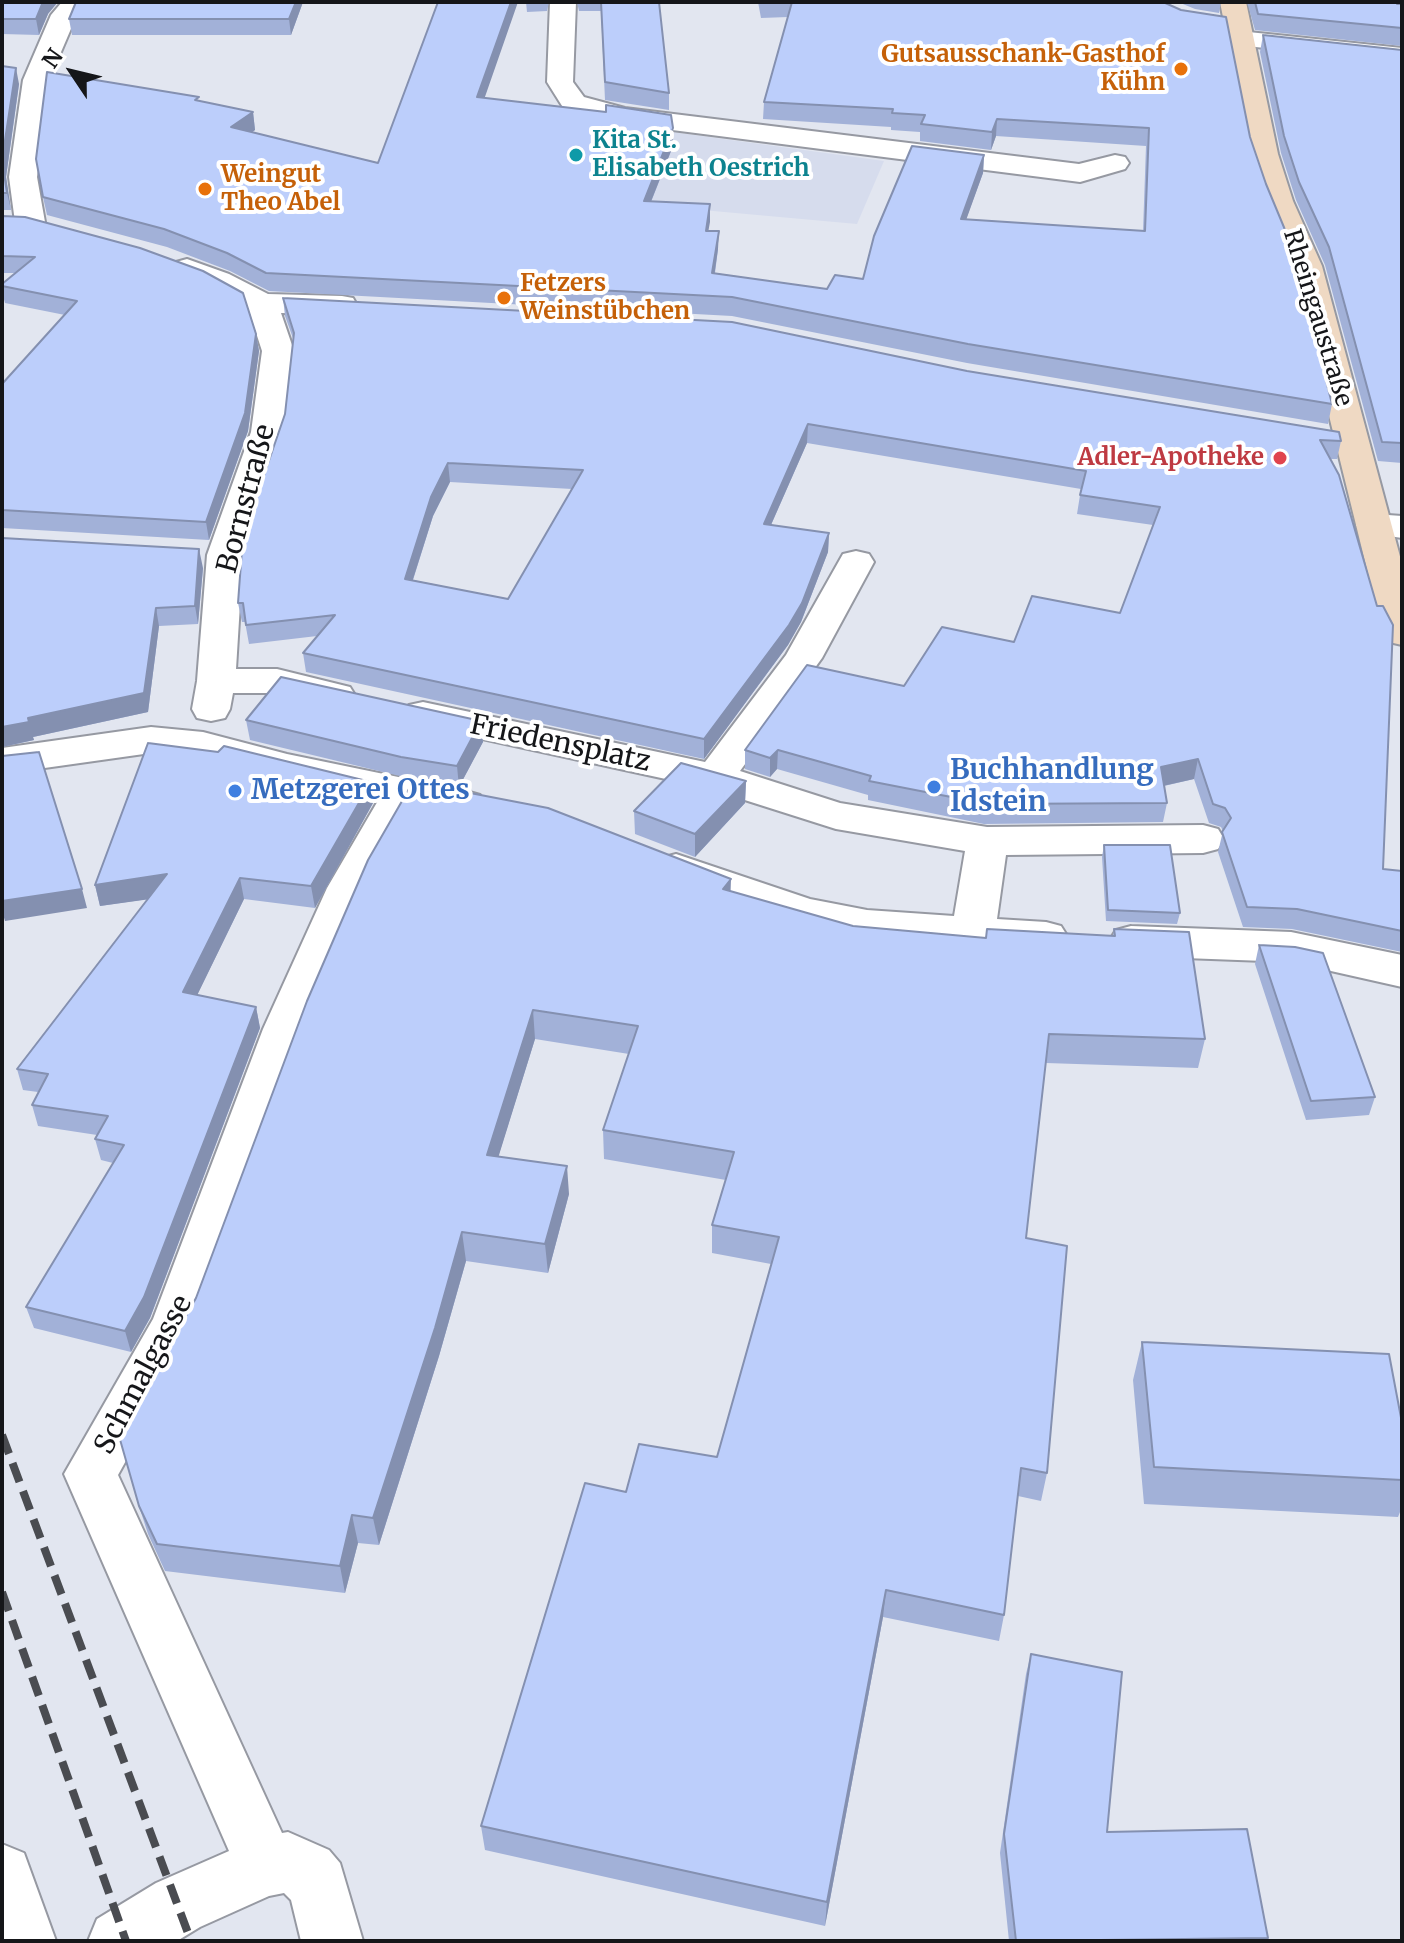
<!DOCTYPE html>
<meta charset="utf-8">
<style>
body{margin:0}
#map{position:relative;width:1404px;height:1943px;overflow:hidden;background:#e2e6f0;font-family:Merriweather,serif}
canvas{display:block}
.frame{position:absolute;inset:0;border:4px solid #151619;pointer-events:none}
.north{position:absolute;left:32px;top:32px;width:80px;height:80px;-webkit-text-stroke:6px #fff;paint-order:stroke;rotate:305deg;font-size:22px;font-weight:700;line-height:32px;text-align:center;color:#151619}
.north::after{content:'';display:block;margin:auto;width:28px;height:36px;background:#151619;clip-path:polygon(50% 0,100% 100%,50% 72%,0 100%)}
</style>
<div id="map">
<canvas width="1404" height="1943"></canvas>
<div class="frame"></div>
<div class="north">N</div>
</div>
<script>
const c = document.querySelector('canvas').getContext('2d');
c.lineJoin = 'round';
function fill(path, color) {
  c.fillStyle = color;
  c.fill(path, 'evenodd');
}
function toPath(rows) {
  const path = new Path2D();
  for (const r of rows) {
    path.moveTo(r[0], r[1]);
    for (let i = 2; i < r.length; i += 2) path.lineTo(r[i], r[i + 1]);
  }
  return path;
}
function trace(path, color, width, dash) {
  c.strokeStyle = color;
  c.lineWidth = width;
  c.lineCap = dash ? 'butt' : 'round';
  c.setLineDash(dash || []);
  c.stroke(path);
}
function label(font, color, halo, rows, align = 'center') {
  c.font = font + ' Merriweather,serif';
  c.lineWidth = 8;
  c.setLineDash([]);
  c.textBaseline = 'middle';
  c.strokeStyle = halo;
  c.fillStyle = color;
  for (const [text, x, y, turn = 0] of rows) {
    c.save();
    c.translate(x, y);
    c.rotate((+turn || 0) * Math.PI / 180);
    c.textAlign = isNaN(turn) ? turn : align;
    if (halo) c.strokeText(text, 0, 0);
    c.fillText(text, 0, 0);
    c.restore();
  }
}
fill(toPath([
 [592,121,884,161,857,224,503,192]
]), '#d6dced');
const minor = toPath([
 [62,2,88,2,76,17,49,80,37,177,45,222,40,228,30,231,20,228,15,222,9,177,23,80,51,15,62,2],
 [550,2,576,2,573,82,584,97,625,108,1079,164,1115,155,1125,157,1129,163,1125,169,1080,182,625,124,564,109,547,82,550,2],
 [1239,31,1402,48,1402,64,1230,44,1226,39,1230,34,1239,31],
 [187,259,229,274,268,294,342,296,353,298,357,305,353,312,342,314,281,313,294,351,285,432,243,555,236,669,277,669,350,687,355,695,350,703,336,707,277,693,233,693,230,709,225,718,211,721,197,718,192,709,197,681,207,555,251,432,262,351,248,308,176,274,172,268,176,262,187,259],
 [1374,514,1402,516,1402,538,1362,532,1356,525,1362,518,1374,514],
 [856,551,869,554,874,562,822,658,740,771,840,803,987,827,1203,825,1218,829,1224,839,1218,849,1203,853,1006,855,997,919,1046,922,1061,926,1068,937,1061,948,1046,952,867,940,789,923,661,878,655,868,661,858,676,854,810,899,867,910,954,916,965,851,836,829,707,788,409,723,404,714,409,705,423,702,705,762,786,655,843,554,856,551],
 [151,727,203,732,287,754,466,791,480,795,486,804,480,813,466,817,415,807,369,888,309,1029,201,1325,118,1475,282,1833,288,1832,329,1850,340,1863,363,1941,301,1941,291,1900,284,1893,269,1896,200,1927,177,1941,88,1941,97,1919,156,1883,229,1851,64,1474,153,1319,263,1029,327,888,379,799,203,758,151,753,2,774,2,748,151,727],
 [1131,926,1291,932,1402,955,1402,987,1291,962,1131,956,1116,952,1109,941,1116,930,1131,926],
 [2,1844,24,1853,56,1941,2,1941,2,1844]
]);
const secondary = toPath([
 [1220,2,1246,2,1278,154,1293,201,1322,266,1402,564,1402,645,1389,642,1383,634,1292,266,1265,201,1250,154,1220,2]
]);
trace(minor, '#9699a2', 4);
trace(secondary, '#9699a2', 4);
fill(minor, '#fff');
fill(secondary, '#efd9c3');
trace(toPath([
 [2,1435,191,1941],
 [2,1592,126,1941]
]), '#4a4c51', 8, [20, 10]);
fill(toPath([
 [2,2,48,14,39,35,2,34],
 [76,2,303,2,291,35,72,35,69,19],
 [526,2,549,2,547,11,527,12],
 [577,2,659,2,669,93,669,110,605,100,601,11,579,11],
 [758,2,1163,2,1250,137,1332,404,1328,424,967,363,732,316,269,291,230,271,167,247,47,215,43,197,199,101,253,112,255,130,252,132,378,163,484,98,673,146,651,202,710,204,708,231,718,249,715,273,827,289,863,279,984,155,983,173,966,219,1143,231,1146,146,996,136,991,150,920,141,920,132,891,130,891,127,763,119,764,102,788,17,761,18],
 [1178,2,1221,2,1219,13,1195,9],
 [1247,2,1397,2,1397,4,1402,4,1402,46,1255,30],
 [1263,35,1402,50,1402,463,1378,461,1325,265,1296,200,1281,153,1260,52],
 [2,66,19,84,6,177,11,210,2,210],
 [2,216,256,334,259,351,248,431,209,540,2,528,2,384,65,315,5,303,2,292,2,284,15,273,2,273],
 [283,298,967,371,1341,441,1337,459,1331,459,1383,869,1402,871,1402,952,1292,929,1243,927,1218,852,1223,831,1221,827,1209,823,1194,779,1164,786,1167,803,1163,822,984,824,868,800,868,795,777,769,770,777,745,769,745,750,1014,642,1120,613,1153,525,1077,514,1081,489,807,443,771,525,829,533,828,552,801,622,788,645,704,759,306,672,303,653,317,636,249,644,245,622,242,622,238,603,285,414,294,341,285,316],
 [450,482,572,489,508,599,413,580,433,516],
 [2,538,203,568,198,624,159,626,148,712,33,737,34,740,2,747],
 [246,720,481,721,483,742,459,787,404,777,250,740],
 [746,781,745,803,695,857,635,834,634,811],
 [373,803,315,908,244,899,197,995,256,1007,260,1028,150,1318,131,1352,34,1328,26,1307,113,1163,101,1160,95,1139,97,1135,38,1126,32,1105,38,1092,23,1090,17,1069,148,899,100,906,95,885],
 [1104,845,1180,913,1177,924,1106,921,1102,857],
 [731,891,853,926,986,938,1113,936,1114,929,1205,1039,1198,1068,1046,1063,1026,1238,1047,1473,1041,1501,1018,1496,1004,1615,999,1641,883,1617,825,1926,485,1850,481,1826,626,1492,717,1457,771,1264,712,1253,712,1225,726,1180,604,1159,603,1130,629,1054,535,1039,498,1157,569,1194,548,1273,466,1261,439,1356,379,1545,358,1543,345,1593,165,1571,148,1534,139,1506,196,1298,307,1001],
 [1259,945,1375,1097,1369,1115,1306,1120,1255,964],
 [1142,1342,1402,1423,1402,1507,1398,1517,1144,1504,1133,1380],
 [1031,1654,1107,1832,1268,1938,1267,1941,1009,1941,1000,1853,1026,1674]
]), '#a2b1d8');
fill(toPath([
 [43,2,58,2,48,14,39,35,36,19],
 [296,2,303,2,291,35,289,19],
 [511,2,518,2,479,114,477,97],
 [16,68,19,84,6,177,11,210,7,193,2,160],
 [253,112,255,130,234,145,231,127],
 [997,119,996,136,991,150,992,132],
 [673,128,673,146,644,219,644,201],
 [984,155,983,173,960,237,961,219],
 [710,204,710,222,705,249,706,231],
 [719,231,718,249,712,291,712,273],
 [256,334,259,351,248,431,209,540,206,522],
 [808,424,807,443,763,543,764,524],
 [448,463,450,482,433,516,407,598,405,579,431,497],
 [829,533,828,552,801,622,788,645,704,759,704,739],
 [199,549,203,568,198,624,195,606],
 [156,608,159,626,148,712,33,737,34,740,2,747,2,727,28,718],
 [481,721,483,742,459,787,457,766],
 [778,750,777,769,770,777,770,758],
 [1198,759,1194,779,1158,787,1161,767],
 [746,781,745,803,695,857,695,834],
 [371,782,373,803,315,908,311,886],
 [167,874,172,896,100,906,95,885],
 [240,878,244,899,188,1014,183,992],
 [731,879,730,908,723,889],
 [82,889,87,908,5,921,2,911,2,901],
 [256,1007,260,1028,150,1318,131,1352,125,1331],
 [533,1010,535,1039,490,1184,487,1155],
 [567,1166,569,1194,548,1273,545,1244],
 [462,1232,466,1261,439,1356,379,1545,373,1518],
 [352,1515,358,1543,345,1593,340,1566],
 [886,1590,883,1617,825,1926,827,1902]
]), '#8490b0');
const building = toPath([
 [2,2,43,2,36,19,2,19,2,2],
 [76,2,296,2,289,19,69,19,76,2],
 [438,2,511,2,477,97,606,112,606,105,671,115,673,128,644,201,710,204,706,231,719,231,712,273,827,289,835,275,863,279,874,236,912,146,984,155,961,219,1145,231,1149,128,997,119,992,132,921,124,925,115,892,113,893,109,764,102,792,2,1163,2,1181,10,1226,17,1250,137,1266,184,1293,249,1332,404,968,344,732,297,266,273,227,253,164,229,43,197,36,159,47,72,199,97,195,100,253,112,231,127,378,163,438,2],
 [601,2,659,2,669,93,605,82,601,2],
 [1255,2,1397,2,1397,4,1402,4,1402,28,1258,14,1255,2],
 [1263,35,1402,50,1402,443,1382,442,1329,247,1299,182,1284,136,1263,35],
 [2,66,16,68,2,160,7,193,2,193,2,66],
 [2,216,25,217,140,248,203,271,243,293,256,334,245,413,206,522,2,510,2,384,77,301,2,286,2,284,35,257,2,256,2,216],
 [283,298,732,322,967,371,1339,432,1341,441,1320,440,1339,475,1377,606,1383,606,1393,625,1383,869,1402,871,1402,931,1297,909,1247,907,1222,832,1231,818,1225,808,1213,804,1198,759,1161,767,1167,803,987,804,869,781,871,776,778,750,770,758,745,750,807,665,904,686,942,627,1014,642,1032,596,1120,613,1160,507,1080,495,1086,471,808,424,764,524,829,533,802,603,789,625,704,739,303,653,335,615,246,625,243,603,238,603,243,536,285,414,294,333,283,298],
 [448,463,583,470,508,599,405,579,431,497,448,463],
 [2,538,199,549,195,606,156,608,144,693,28,718,29,722,2,727,2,538],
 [281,677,481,721,457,766,401,757,246,720,281,677],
 [148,743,218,752,224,746,371,782,311,886,240,878,183,992,256,1007,144,1297,125,1331,26,1307,124,1145,95,1139,108,1116,32,1105,48,1074,17,1069,167,874,95,885,148,743],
 [39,752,82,889,2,901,2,756,39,752],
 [681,763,746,781,695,834,634,811,681,763],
 [413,782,548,808,731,879,723,889,853,926,986,938,987,929,1115,936,1114,929,1189,932,1205,1039,1049,1034,1026,1238,1067,1246,1047,1473,1021,1468,1004,1615,886,1590,827,1902,481,1826,585,1483,626,1492,639,1444,717,1457,779,1237,712,1225,734,1152,603,1130,638,1026,533,1010,487,1155,567,1166,545,1244,462,1232,435,1328,373,1518,352,1515,340,1566,157,1544,139,1506,119,1436,196,1298,307,1001,368,860,413,782],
 [1104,845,1170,845,1180,913,1108,910,1104,845],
 [1259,945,1295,947,1323,953,1375,1097,1311,1101,1259,945],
 [1142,1342,1389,1354,1402,1423,1402,1480,1154,1467,1142,1342],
 [1031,1654,1122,1672,1107,1832,1247,1829,1268,1938,1016,1941,1004,1834,1031,1654]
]);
fill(building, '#bccefb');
trace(building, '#8490b0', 2);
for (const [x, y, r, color] of [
 [1181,69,8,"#e8710a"],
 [576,155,8,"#0f9aa8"],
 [205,189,8,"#e8710a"],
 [504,298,8,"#e8710a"],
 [1280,458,8,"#e0444e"],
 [934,787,8,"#3f7fe0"],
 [235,791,8,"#3f7fe0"]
]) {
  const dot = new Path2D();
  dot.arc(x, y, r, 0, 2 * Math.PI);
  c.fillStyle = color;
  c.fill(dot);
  trace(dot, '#fff', 3);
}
label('bold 24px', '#c56008', '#fff', [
 ["Gutsausschank-Gasthof",1165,55,"right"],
 ["Kühn",1165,83,"right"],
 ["Weingut",221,175],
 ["Theo Abel",221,203],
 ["Fetzers",520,284],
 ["Weinstübchen",520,312]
], 'left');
label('bold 24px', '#0d838f', '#fff', [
 ["Kita St.",592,141],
 ["Elisabeth Oestrich",592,169]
], 'left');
label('24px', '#151619', '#fff', [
 ["Rheingaustraße",1317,318,73]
]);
label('bold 24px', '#be3a42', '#fff', [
 ["Adler-Apotheke",1264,458]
], 'right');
label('28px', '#151619', '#fff', [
 ["Bornstraße",247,499,-75],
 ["Friedensplatz",560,744,12],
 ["Schmalgasse",144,1375,-62]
]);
label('bold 28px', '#366cbe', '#fff', [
 ["Buchhandlung",950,771],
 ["Idstein",950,803],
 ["Metzgerei Ottes",251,791]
], 'left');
</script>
